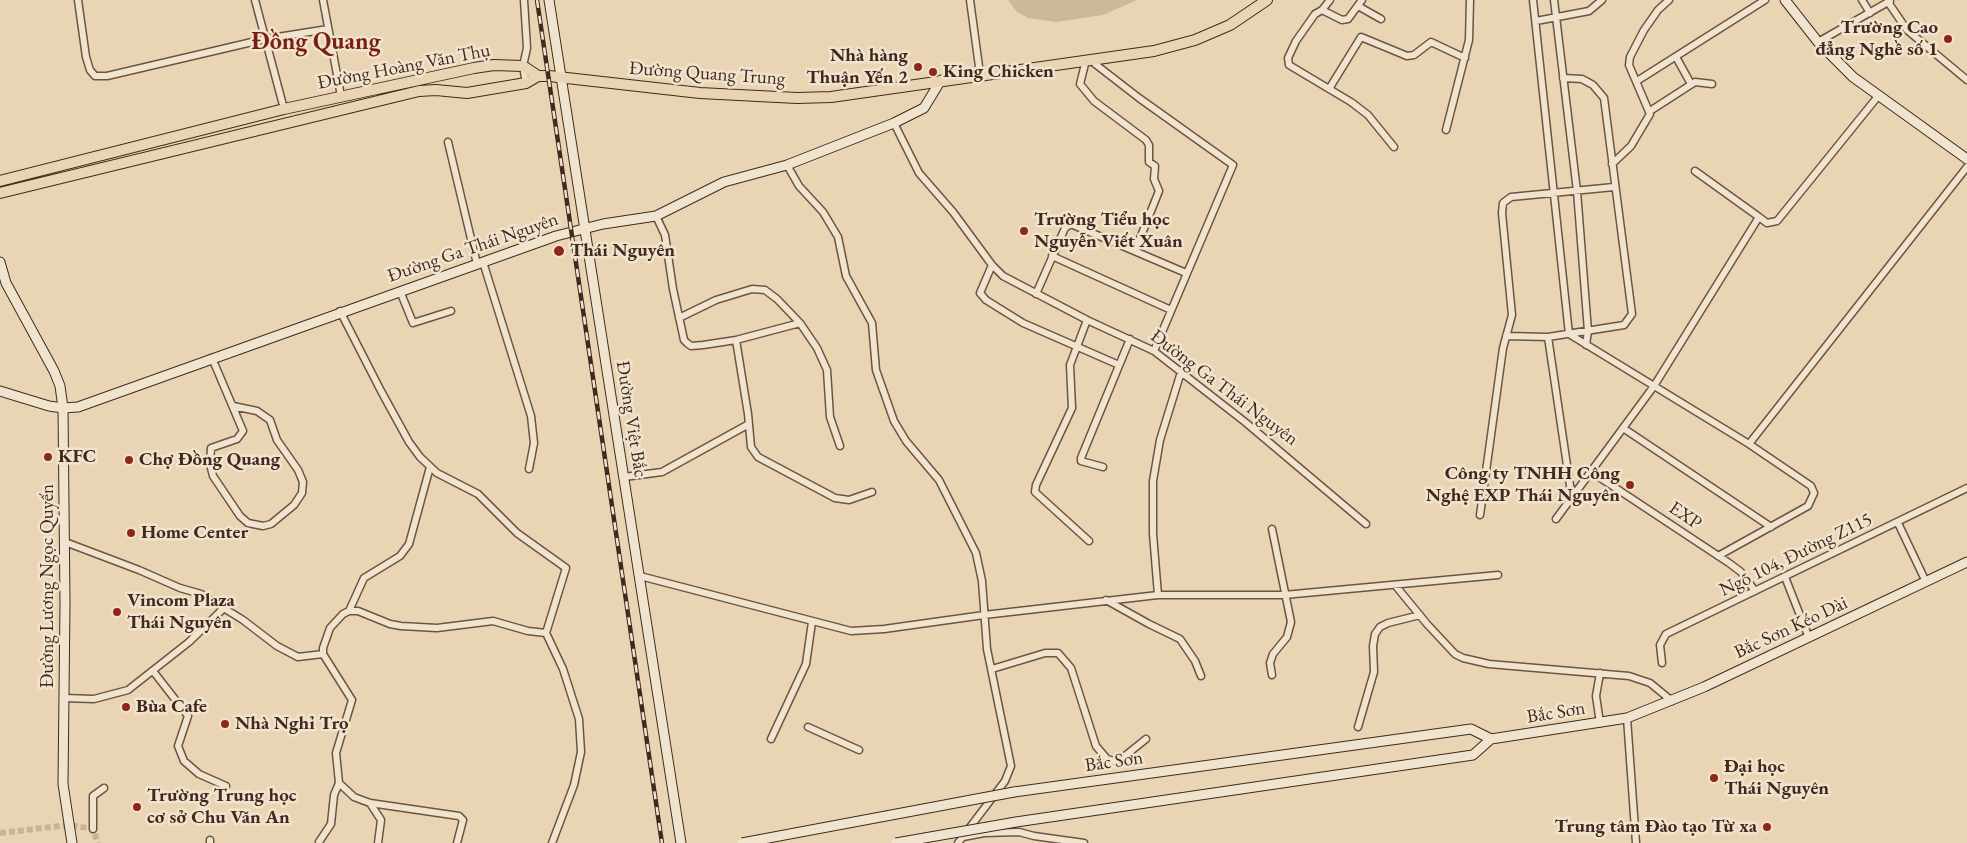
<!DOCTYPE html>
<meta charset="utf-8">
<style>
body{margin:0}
canvas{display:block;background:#e9d5b3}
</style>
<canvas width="1967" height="843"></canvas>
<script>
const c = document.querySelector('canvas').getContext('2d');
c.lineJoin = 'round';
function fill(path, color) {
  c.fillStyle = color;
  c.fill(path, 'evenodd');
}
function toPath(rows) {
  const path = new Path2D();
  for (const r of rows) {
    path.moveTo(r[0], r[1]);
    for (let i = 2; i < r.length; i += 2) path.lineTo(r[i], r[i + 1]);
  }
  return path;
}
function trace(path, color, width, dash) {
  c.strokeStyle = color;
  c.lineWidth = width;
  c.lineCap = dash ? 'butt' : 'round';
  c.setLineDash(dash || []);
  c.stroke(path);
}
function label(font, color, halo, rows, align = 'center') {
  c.font = font + ' "EB Garamond",serif';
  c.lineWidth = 5;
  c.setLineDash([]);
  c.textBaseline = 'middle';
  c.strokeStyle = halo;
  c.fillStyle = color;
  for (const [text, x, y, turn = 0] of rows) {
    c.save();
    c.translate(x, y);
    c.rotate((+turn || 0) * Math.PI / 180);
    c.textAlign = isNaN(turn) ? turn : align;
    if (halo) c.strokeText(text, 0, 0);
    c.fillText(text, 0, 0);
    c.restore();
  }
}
fill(toPath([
 [1008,0,1137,0,1103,15,1056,22,1028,18,1017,12]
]), '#cdb89a');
trace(toPath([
 [0,833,69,825,93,829,98,843]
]), '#c8b396', 6, [6, 3]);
const street = toPath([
 [78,0,86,57,90,70,95,76,107,76,265,39,328,29],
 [255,0,284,109],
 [323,0,341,96],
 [524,0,527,48,523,66,526,83],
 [970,0,980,74],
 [1362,0,1348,19,1342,20,1322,10,1315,14,1296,41,1288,58,1289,65,1351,102,1368,115,1394,147],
 [1533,0,1569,334],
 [1554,0,1577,191,1588,331,1586,345],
 [1862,0,1870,13],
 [1888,2,1907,30,1967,80],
 [1358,6,1381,19],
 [1322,10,1330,0],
 [1536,21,1589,11,1602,0],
 [1818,42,1890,1],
 [1676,57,1691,84],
 [1086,60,1080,84,1094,101,1146,140,1149,145,1149,162,1155,166,1154,179,1159,191,1135,251],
 [1090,60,1139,98,1233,165,1154,351],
 [1637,81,1765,0],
 [1329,89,1361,37,1407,56,1414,55,1431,42,1465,58],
 [1650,111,1695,82,1712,84],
 [894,123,919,173,953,212,992,265,1003,276,1087,320,1154,351,1245,422,1366,524],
 [1446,130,1469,40,1470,0],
 [448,142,477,264],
 [1612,164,1631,146,1650,114,1629,65,1630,57,1644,30,1658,10,1669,0],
 [787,165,799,186,823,212,838,237,846,276,872,323,876,370,894,421,906,441,939,480,976,553,982,581,987,649,1011,766,1005,781,958,843],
 [1695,171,1759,217],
 [656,216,665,235,673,289,684,340,687,343,691,346,703,345,736,340,800,323],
 [1052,256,1171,310],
 [483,262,531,416,534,443,529,469],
 [992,265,980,293,986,300,1023,323,1119,365],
 [400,291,413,323,451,311],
 [1036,294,1065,228,1071,224,1186,273],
 [340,311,381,391,409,442,420,457,437,473,478,494,517,533,566,568,546,633,563,669,579,719,581,752,574,785,552,843],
 [679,318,716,300,752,289,765,290,777,299,800,323,817,348,827,370,830,417,840,446],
 [1087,320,1070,365,1072,408,1036,485,1035,492,1089,541],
 [1569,334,1749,444,1811,486,1814,493,1808,506,1718,556],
 [1506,336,1548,337,1624,325,1632,314,1604,98,1593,85,1582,79,1563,78],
 [1548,337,1572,499],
 [736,340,748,414,751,447,758,457,835,498,849,500,872,492],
 [212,358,243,431,237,439,211,448,210,464,213,476,240,516,248,523,263,526,271,524,294,505,302,493,303,482,298,470,277,440,270,420,257,411,233,406],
 [1623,428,1771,527],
 [1749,444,1967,167],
 [1103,467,1081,461,1081,458,1130,339],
 [1593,473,1729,563,1741,572,1755,591],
 [624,477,662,472,749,424],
 [1480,515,1503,348,1512,315,1502,213,1503,203,1511,197,1614,187],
 [1556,519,1654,386,1759,217,1767,223,1777,221,1879,95],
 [1898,523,1926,582],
 [1272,529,1291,622,1287,637,1273,654,1270,663,1272,675],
 [65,542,139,570,180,588,201,594,243,620,277,646,298,657,323,654],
 [640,576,851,631,884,629,984,615,1158,595,1284,595,1498,575],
 [1785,577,1809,638],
 [1395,585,1427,624,1455,654,1463,658,1489,664,1629,676,1650,683,1672,701],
 [1158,595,1153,534,1153,481,1160,440,1181,372],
 [1106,600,1149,624,1180,639,1195,661,1201,676],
 [349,611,364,578,400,556,409,544,430,467],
 [1662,663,1660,645,1666,634,1967,488],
 [992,669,1045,653,1058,653,1071,668,1096,746,1107,759,1114,761,1121,759,1146,739],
 [153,671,188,716,178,746,184,761,199,774,226,786],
 [64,698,94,699,128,690,189,642,224,608],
 [1627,718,1636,843],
 [1600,723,1596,696,1600,673],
 [808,727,859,750],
 [1358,727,1374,672,1373,646,1375,634,1380,627,1388,623,1420,615],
 [771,739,806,664,812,622],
 [370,803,381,820,378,843],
 [93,829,93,796,104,788],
 [963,837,984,833,1019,832,1034,836,1084,843],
 [319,842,331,824,334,795,339,783],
 [210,843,210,840],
 [457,843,463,820,459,816,370,803,354,797,339,783,336,753,352,700,323,654,323,648,330,628,343,614,349,611,358,611,390,624,401,626,437,628,493,621,528,631,546,633]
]);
const secondary = toPath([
 [549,0,681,843],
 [1785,0,1818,42,1853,77,1967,159],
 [0,262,6,283,54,371,60,386,63,408,65,603,63,784,72,843],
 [0,391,49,406,63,408,78,407,556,236,603,224,656,216,724,182,787,165,894,123,924,108,941,80],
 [1014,792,1471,729,1491,739],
 [1016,822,1473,755,1491,739,1627,718,1704,687,1967,562]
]);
const primary = toPath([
 [0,181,284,109,474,68,494,65,523,66,538,76],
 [0,193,419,91,436,90,467,93,526,83,538,76,549,76,700,93,797,98,831,97,1154,51,1195,40,1230,25,1267,0]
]);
trace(street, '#6c5445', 9);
trace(secondary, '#422920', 11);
trace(primary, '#422920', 12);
trace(street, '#f1e4ce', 6);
trace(secondary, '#f1e4ce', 9);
trace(primary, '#e9d5b3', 10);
const rail = toPath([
 [537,0,662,843]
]);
trace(rail, '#422920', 4.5);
trace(rail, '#f1e4ce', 2.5, [8]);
const secondaryBridge = toPath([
 [742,843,1014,792],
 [896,843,1016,822]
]);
trace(secondaryBridge, '#422920', 11, []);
trace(secondaryBridge, '#f1e4ce', 9);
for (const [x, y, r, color] of [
 [1948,39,5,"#8f2418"],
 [918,67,5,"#8f2418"],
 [933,72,5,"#8f2418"],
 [1024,231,5,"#8f2418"],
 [559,251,6,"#8f2418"],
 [48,457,5,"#8f2418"],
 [129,460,5,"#8f2418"],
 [1630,485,5,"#8f2418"],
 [131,533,5,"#8f2418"],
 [117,612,5,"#8f2418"],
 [126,707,5,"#8f2418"],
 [225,724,5,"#8f2418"],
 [1714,778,5,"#8f2418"],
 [137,807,5,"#8f2418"],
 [1767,827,5,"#8f2418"]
]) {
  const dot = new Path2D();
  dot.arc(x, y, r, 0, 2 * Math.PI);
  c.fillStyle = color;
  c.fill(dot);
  trace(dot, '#f1e4ce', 2);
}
label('bold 19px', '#422920', '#f1e4ce', [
 ["Trường Cao",1938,28,"right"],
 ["đẳng Nghề số 1",1938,50,"right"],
 ["Nhà hàng",908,56,"right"],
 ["Thuận Yến 2",908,78,"right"],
 ["King Chicken",943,72],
 ["Trường Tiểu học",1034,220],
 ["Nguyễn Viết Xuân",1034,242],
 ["Thái Nguyên",570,251],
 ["KFC",58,457],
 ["Chợ Đồng Quang",139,460],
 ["Công ty TNHH Công",1620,474,"right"],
 ["Nghệ EXP Thái Nguyên",1620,496,"right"],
 ["Home Center",141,533],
 ["Vincom Plaza",127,601],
 ["Thái Nguyên",127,623],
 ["Bùa Cafe",136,707],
 ["Nhà Nghỉ Trọ",235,724],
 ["Đại học",1724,767],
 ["Thái Nguyên",1724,789],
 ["Trường Trung học",147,796],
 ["cơ sở Chu Văn An",147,818],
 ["Trung tâm Đào tạo Từ xa",1757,827,"right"]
], 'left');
label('19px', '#422920', '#f1e4ce', [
 ["Đường Hoàng Văn Thụ",404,67,-11],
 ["Đường Quang Trung",707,74,4],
 ["Đường Ga Thái Nguyên",473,248,-19],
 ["Đường Ga Thái Nguyên",1224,388,37],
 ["Đường Việt Bắc",631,419,81],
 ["EXP",1685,516,34],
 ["Ngõ 104, Đường Z115",1796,555,-26],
 ["Đường Lương Ngọc Quyến",48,586,-90],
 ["Bắc Sơn Kéo Dài",1791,628,-25],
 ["Bắc Sơn",1556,713,-9],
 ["Bắc Sơn",1114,762,-8]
]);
label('bold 24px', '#7a1f14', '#f1e4ce', [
 ["Đồng Quang",316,42]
]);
</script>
